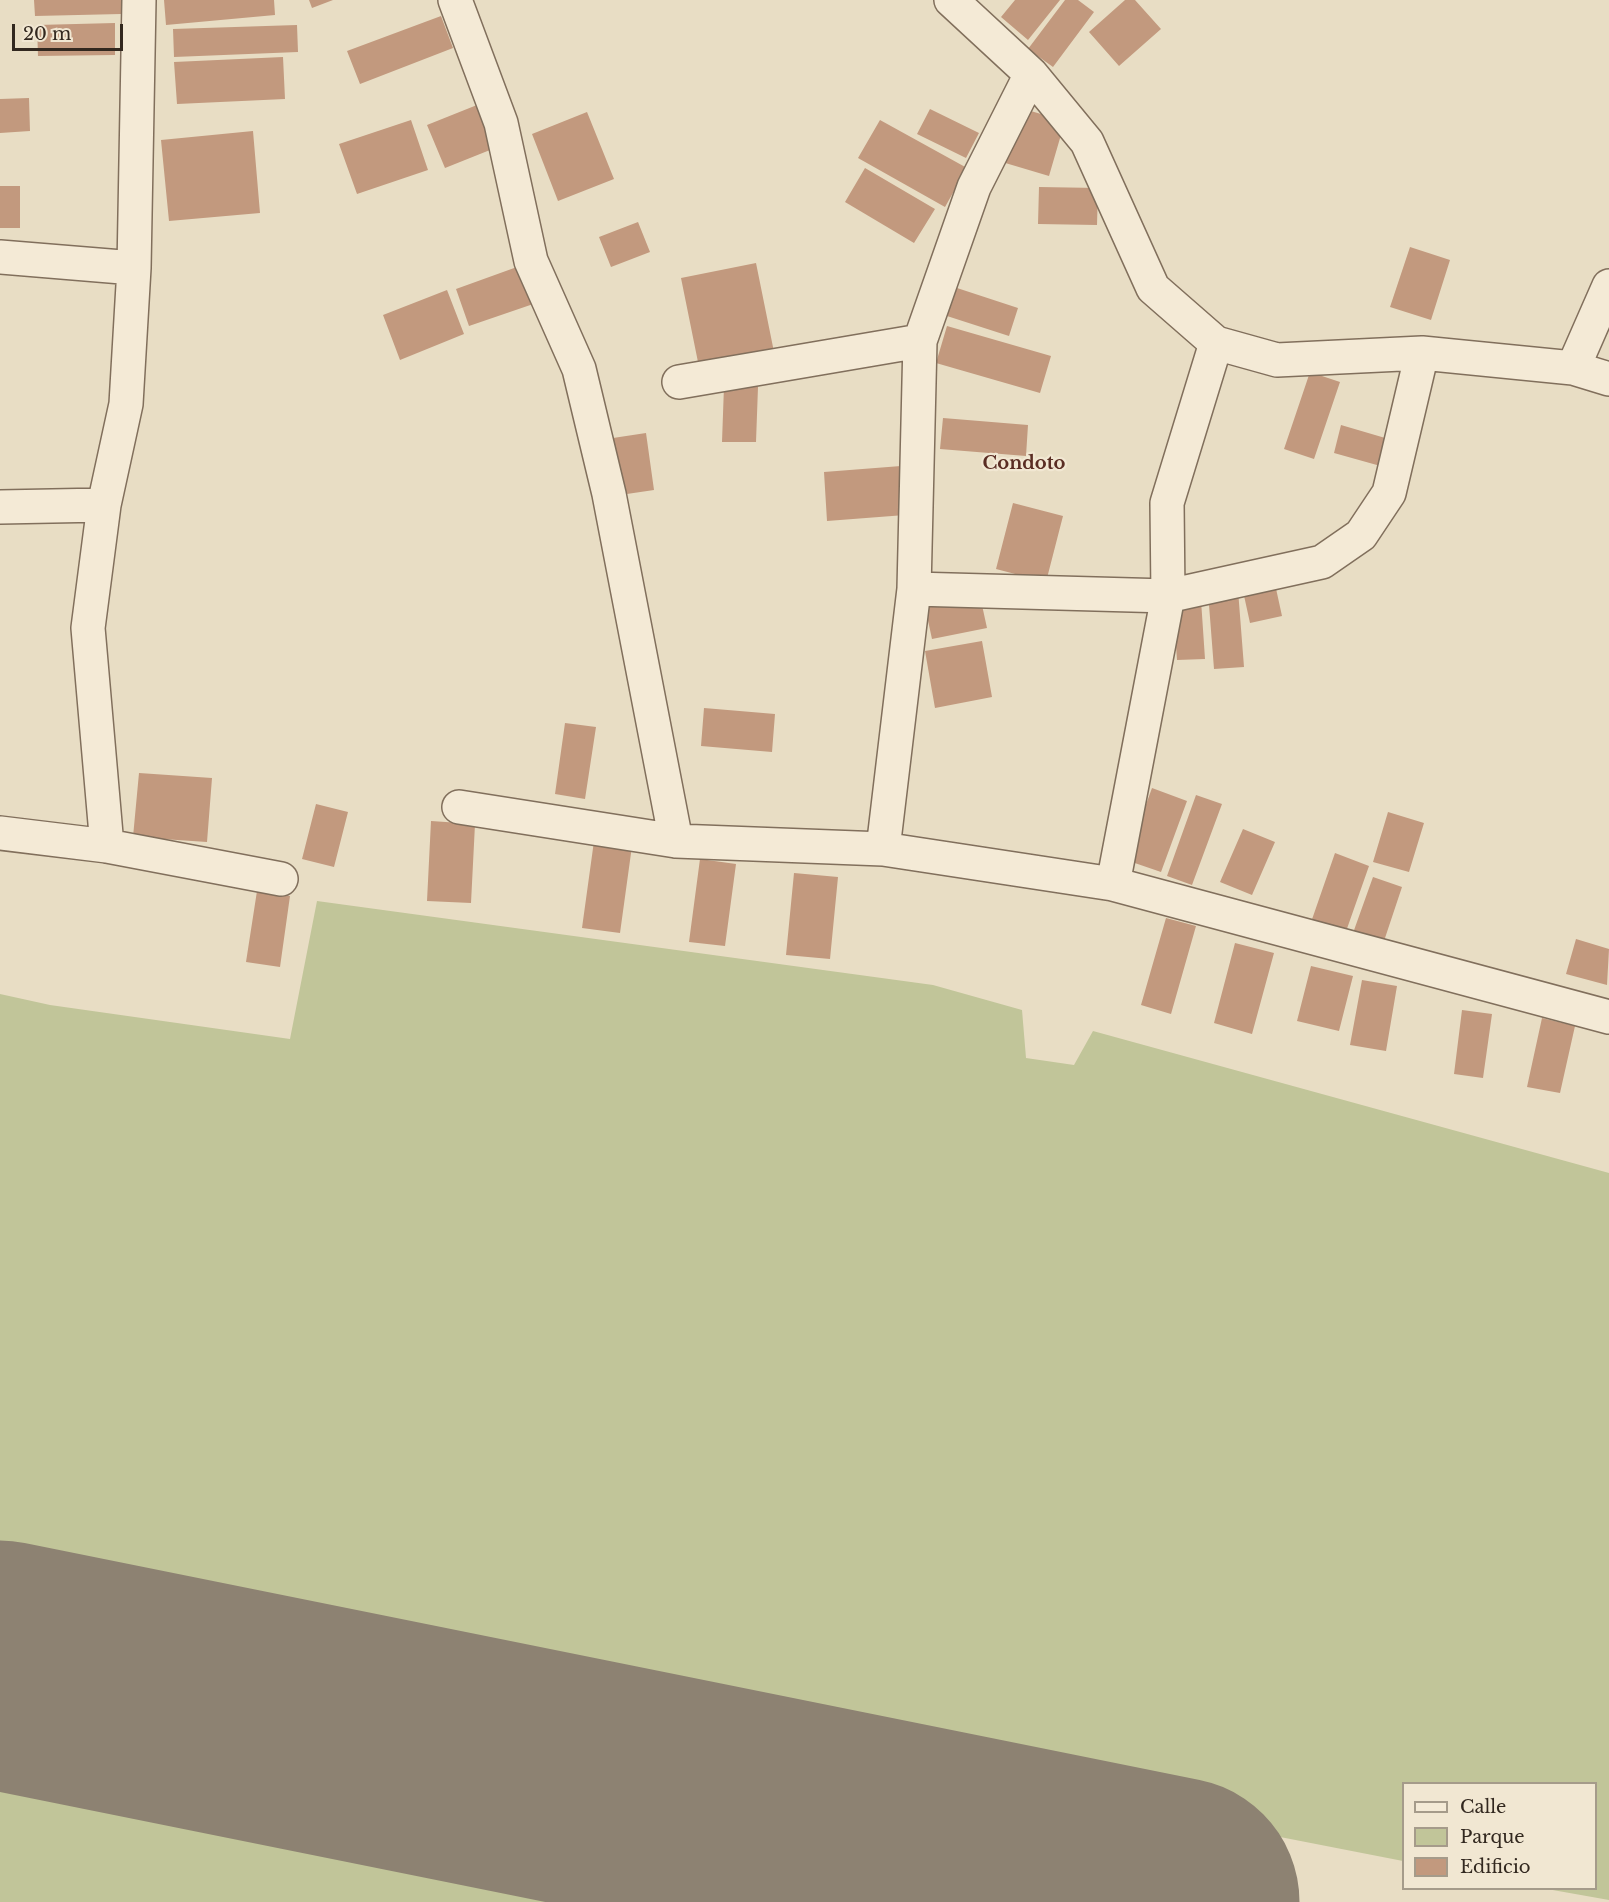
<!DOCTYPE html>
<style>
body{margin:0}
#map{position:relative;width:1609px;height:1902px;overflow:hidden;background:#e8ddc4;font-family:"Libre Baskerville",serif}
canvas{display:block}
.legend{position:absolute;left:1402px;top:1782px;width:195px;height:108px;box-sizing:border-box;background:#f1e7d2;border:2px solid #a59b8a;margin:0;padding:8px 10px;list-style:none;font-size:18px;color:#32281f}
.legend li{display:flex;align-items:center;gap:12px;height:30px}
.legend b{width:30px;border:2px solid #a59b8a}
.scale{position:absolute;left:12px;top:24px;width:111px;height:27px;box-sizing:border-box;border:3px solid #32281f;border-top:0;padding-left:8px;font-size:18px;line-height:21px;white-space:nowrap;color:#32281f;-webkit-text-stroke:4px #f1e7d2;paint-order:stroke}
</style>
<div id="map">
<canvas width="1609" height="1902"></canvas>
<ul class="legend">
<li><b style="height:8px;background:#f4ead6"></b>Calle</li>
<li><b style="height:16px;background:#c1c599"></b>Parque</li>
<li><b style="height:16px;background:#c2997e"></b>Edificio</li>
</ul>
<div class="scale">20 m</div>
</div>
<script>
const c = document.querySelector('canvas').getContext('2d');
c.lineJoin = 'round';
function fill(path, color) {
  c.fillStyle = color;
  c.fill(path, 'evenodd');
}
function toPath(rows) {
  const path = new Path2D();
  for (const r of rows) {
    path.moveTo(r[0], r[1]);
    for (let i = 2; i < r.length; i += 2) path.lineTo(r[i], r[i + 1]);
  }
  return path;
}
function trace(path, color, width, dash) {
  c.strokeStyle = color;
  c.lineWidth = width;
  c.lineCap = dash ? 'butt' : 'round';
  c.setLineDash(dash || []);
  c.stroke(path);
}
function label(font, color, halo, rows, align = 'center') {
  c.font = font + ' "Libre Baskerville",serif';
  c.lineWidth = 4.5;
  c.setLineDash([]);
  c.textBaseline = 'middle';
  c.strokeStyle = halo;
  c.fillStyle = color;
  for (const [text, x, y, turn = 0] of rows) {
    c.save();
    c.translate(x, y);
    c.rotate((+turn || 0) * Math.PI / 180);
    c.textAlign = isNaN(turn) ? turn : align;
    if (halo) c.strokeText(text, 0, 0);
    c.fillText(text, 0, 0);
    c.restore();
  }
}
fill(toPath([
 [317,901,933,985,1022,1010,1026,1058,1074,1065,1093,1031,1609,1173,1609,1900,1547,1889,1596,1888,1596,1784,1404,1784,1403,1861,0,1587,0,994,50,1005,290,1039],
 [0,1783,601,1902,0,1902]
]), '#c1c599');
trace(toPath([
 [0,1665,1175,1902]
]), '#8d8272', 249);
fill(toPath([
 [34,0,121,0,121,14,35,16],
 [164,0,274,0,275,15,166,25],
 [309,0,333,0,312,8],
 [1015,0,1060,0,1028,40,1001,17],
 [1065,0,1078,0,1094,12,1053,67,1028,49],
 [1125,0,1135,0,1161,29,1119,66,1089,32],
 [441,16,453,48,360,84,347,51],
 [115,23,115,55,38,56,37,25],
 [297,25,298,52,174,57,173,29],
 [283,57,285,99,177,104,174,62],
 [29,98,30,131,0,133,0,99],
 [477,105,495,148,445,168,427,125],
 [1017,107,1065,121,1049,176,1002,162],
 [930,109,979,133,966,158,917,134],
 [587,112,614,179,558,201,532,134],
 [411,120,428,170,357,194,339,144],
 [880,120,967,168,945,207,858,158],
 [253,131,260,213,169,221,161,140],
 [865,168,935,209,914,243,845,202],
 [0,186,20,186,20,228,0,228],
 [1039,187,1098,188,1097,225,1038,224],
 [638,222,650,252,611,267,599,237],
 [1410,247,1450,260,1431,320,1390,307],
 [528,263,542,301,469,326,456,289],
 [756,263,774,352,699,367,681,278],
 [957,288,1018,308,1009,336,947,316],
 [447,290,464,334,400,360,383,315],
 [947,326,1051,356,1040,393,936,363],
 [1310,372,1340,382,1314,459,1284,449],
 [724,386,758,387,756,442,722,442],
 [943,418,1028,425,1026,456,940,449],
 [1341,425,1392,440,1384,467,1334,453],
 [646,433,654,490,620,495,613,438],
 [901,466,905,515,827,521,824,472],
 [1013,503,1063,516,1046,582,996,569],
 [1275,584,1282,616,1250,623,1243,591],
 [1238,590,1244,667,1214,669,1208,592],
 [980,596,987,628,932,639,925,607],
 [1201,600,1205,659,1177,660,1173,602],
 [982,641,992,697,935,708,925,651],
 [704,708,775,714,772,752,701,746],
 [565,723,596,727,585,799,555,794],
 [139,773,212,778,207,842,133,837],
 [1152,788,1187,801,1161,872,1126,860],
 [1196,795,1222,804,1192,885,1167,876],
 [316,804,348,812,334,867,302,859],
 [1388,812,1424,823,1409,872,1373,862],
 [431,821,475,824,471,903,427,901],
 [1243,829,1275,842,1252,895,1220,882],
 [594,841,632,846,620,933,582,928],
 [1335,853,1369,866,1343,940,1309,928],
 [700,859,736,864,725,946,689,942],
 [794,873,838,877,830,959,786,955],
 [1373,877,1402,887,1383,944,1353,933],
 [257,891,290,896,280,967,246,962],
 [1166,918,1196,926,1171,1014,1141,1005],
 [1576,939,1609,949,1607,985,1566,974],
 [1235,943,1274,953,1252,1034,1214,1023],
 [1311,966,1353,976,1339,1031,1297,1021],
 [1362,980,1397,986,1386,1051,1350,1045],
 [1462,1010,1492,1014,1483,1078,1454,1074],
 [1542,1018,1575,1026,1560,1093,1527,1087]
]), '#c2997e');
const street = toPath([
 [455,0,501,123,531,261,579,369,609,494,676,841],
 [951,0,1031,74,1087,142,1153,288,1216,343,1277,360,1422,353,1573,368,1609,379],
 [0,257,134,268],
 [1573,368,1609,286],
 [679,382,920,341],
 [0,507,104,505],
 [914,589,1168,596,1322,562,1361,535,1389,493,1422,353],
 [459,807,676,841,883,849,1113,884,1609,1017],
 [0,833,107,846,281,879],
 [107,846,88,628,104,505,126,404,134,268,139,0],
 [883,849,914,589,920,341,974,187,1031,74],
 [1113,884,1168,596,1167,503,1216,343]
]);
trace(street, '#816f5c', 36);
trace(street, '#f4ead6', 33);
label('bold 18px', '#5a2d23', '#f1e7d2', [
 ["Condoto",1024,464]
]);
</script>
